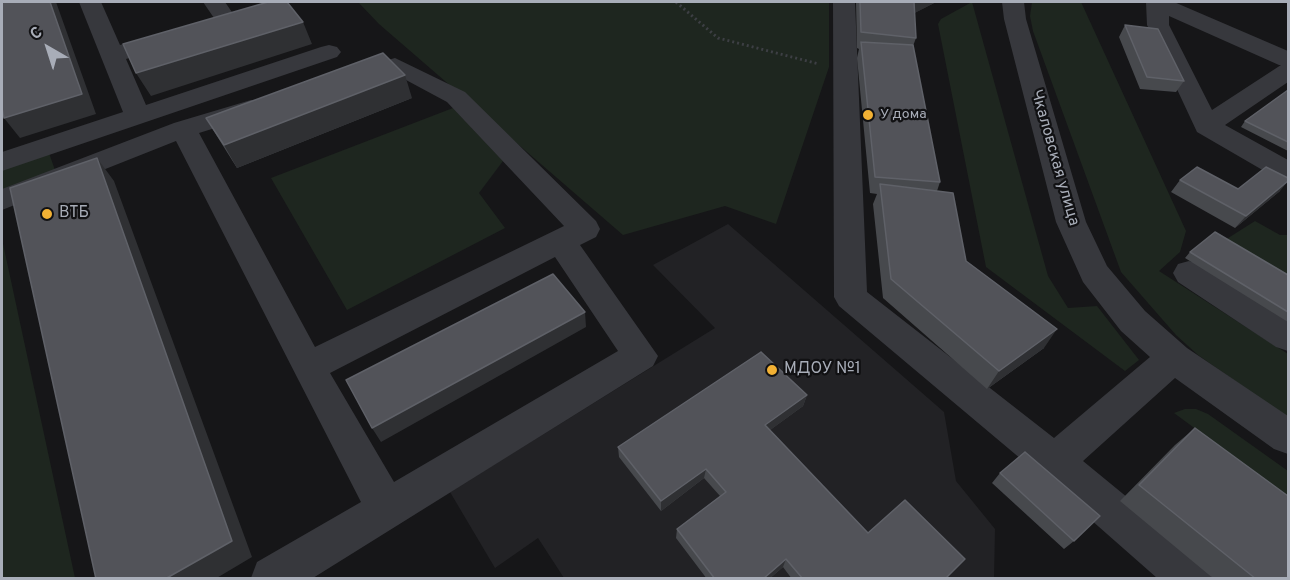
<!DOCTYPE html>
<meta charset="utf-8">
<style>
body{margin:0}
#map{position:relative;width:1290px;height:580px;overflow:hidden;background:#161618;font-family:Overpass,sans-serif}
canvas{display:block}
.frame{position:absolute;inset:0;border:3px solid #a8adb8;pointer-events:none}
.north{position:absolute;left:18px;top:18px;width:60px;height:60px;-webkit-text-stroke:4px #111113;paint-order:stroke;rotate:321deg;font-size:16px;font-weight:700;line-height:24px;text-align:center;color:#a8adb8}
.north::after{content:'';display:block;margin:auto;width:21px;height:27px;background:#a8adb8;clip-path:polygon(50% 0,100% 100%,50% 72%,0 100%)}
</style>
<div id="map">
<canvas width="1290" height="580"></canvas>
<div class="frame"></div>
<div class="north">С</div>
</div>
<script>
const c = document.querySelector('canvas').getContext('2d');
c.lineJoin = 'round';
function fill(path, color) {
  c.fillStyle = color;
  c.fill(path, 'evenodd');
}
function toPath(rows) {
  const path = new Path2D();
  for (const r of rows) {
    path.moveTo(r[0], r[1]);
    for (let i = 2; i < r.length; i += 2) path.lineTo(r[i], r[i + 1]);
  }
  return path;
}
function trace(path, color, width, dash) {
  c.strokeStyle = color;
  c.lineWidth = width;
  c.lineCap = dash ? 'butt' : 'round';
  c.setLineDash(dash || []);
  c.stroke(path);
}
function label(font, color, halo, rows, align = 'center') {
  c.font = font + ' Overpass,sans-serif';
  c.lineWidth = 4.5;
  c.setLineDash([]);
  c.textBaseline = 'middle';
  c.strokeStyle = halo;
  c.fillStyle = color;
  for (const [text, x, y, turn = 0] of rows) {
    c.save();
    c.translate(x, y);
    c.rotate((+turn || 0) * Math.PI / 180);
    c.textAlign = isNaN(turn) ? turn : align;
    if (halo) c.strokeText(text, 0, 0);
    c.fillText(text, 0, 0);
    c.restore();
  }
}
fill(toPath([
 [728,224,944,412,956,481,995,529,994,578,564,578,538,538,495,568,450,492,715,328,653,265]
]), '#222225');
fill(toPath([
 [358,2,829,2,829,67,776,224,725,206,623,235,379,24],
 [972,2,1048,276,1068,308,1097,306,1139,360,1125,371,986,267,938,24,941,19],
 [1032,2,1081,2,1186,231,1180,252,1159,271,1288,354,1288,418,1198,355,1176,335,1121,272,1033,31,1030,16],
 [453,108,503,161,479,193,505,228,347,310,271,178],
 [49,153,56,173,2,192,2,169],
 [1255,221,1280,235,1288,235,1288,278,1225,240],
 [2,239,75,578,2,578],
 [1185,409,1196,409,1208,414,1288,471,1288,497,1174,413]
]), '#1e261f');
trace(toPath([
 [676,2,718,38,819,64]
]), '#3d3f44', 3, [2, 3]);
fill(toPath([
 [79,2,101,2,120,45,214,18,203,2,225,2,238,21,235,26,126,59,146,105,321,47,329,45,337,47,341,52,337,57,2,171,2,152,123,112,79,2],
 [833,2,855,2,867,292,1054,438,1150,357,1121,331,1083,282,1056,222,1004,19,1002,2,1024,2,1026,19,1086,222,1107,266,1145,311,1187,348,1288,416,1288,454,1274,449,1175,378,1083,461,1206,562,1212,578,1157,578,1040,475,839,306,834,297,833,2],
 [1146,2,1174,2,1288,51,1288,82,1225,125,1288,160,1288,181,1278,179,1197,132,1147,25,1146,2],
 [1169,16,1279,65,1281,65,1212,110,1169,25,1169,16],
 [395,58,465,92,596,221,600,229,596,237,580,245,658,356,653,366,313,578,251,578,257,562,361,502,176,141,2,210,2,189,174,123,251,100,260,102,264,108,260,114,199,133,315,347,564,226,447,102,393,73,352,85,343,83,340,78,343,73,395,58],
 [555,257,618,351,394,482,330,373,555,257],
 [1189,261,1200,264,1288,320,1288,351,1276,347,1178,282,1173,273,1178,264,1189,261]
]), '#37383d');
fill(toPath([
 [856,2,936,2,914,13,916,38,913,46,940,182,937,191,966,261,1044,348,987,389,883,298,873,204,877,194,870,193,857,58,859,49,857,48],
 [1125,25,1184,81,1176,92,1140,89,1119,37],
 [1288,90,1288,151,1241,127,1245,121],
 [412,98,237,168,220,141,206,118],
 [1180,180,1238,189,1280,191,1235,228,1171,192],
 [1190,252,1288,275,1288,322,1185,258],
 [807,395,803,406,770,430,868,533,945,579,792,579,783,567,769,579,707,579,676,538,677,529,720,496,704,478,661,511,619,457,618,447],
 [1195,428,1288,579,1214,579,1120,501,1175,445],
 [1000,473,1074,541,1064,549,992,483]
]), '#47494d');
fill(toPath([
 [50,2,56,2,96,114,20,138,4,118],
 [913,2,936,2,909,16],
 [303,22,312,44,151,96,136,73],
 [405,75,412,98,237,168,224,145],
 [97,158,114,181,252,557,215,579,165,579],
 [1288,181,1280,191,1235,228,1246,216],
 [585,312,586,327,381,442,372,428],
 [1057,329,1044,348,987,389,999,371],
 [807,395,803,406,762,436,765,425],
 [706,469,704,478,661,511,661,501],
 [786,559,783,567,769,579,763,579]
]), '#2f3033');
const building = toPath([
 [2,2,50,2,82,94,4,118,2,108,2,2],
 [268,2,287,2,303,22,136,73,123,44,268,2],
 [860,2,914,2,916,38,861,32,860,2],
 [1125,25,1158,29,1184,81,1147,77,1125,25],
 [861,42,913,45,940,182,875,177,861,42],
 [383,53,405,75,224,145,206,118,383,53],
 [1288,90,1288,142,1245,121,1288,90],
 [97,158,232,541,165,579,96,579,10,188,97,158],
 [1197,167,1238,189,1266,167,1288,178,1288,181,1246,216,1180,180,1197,167],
 [880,184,953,193,966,261,1057,329,999,371,891,279,880,184],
 [1215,232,1288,275,1288,312,1190,252,1215,232],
 [553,274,585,312,372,428,346,380,553,274],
 [761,352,807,395,765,425,868,533,905,500,965,559,945,579,803,579,786,559,763,579,715,579,677,529,726,492,706,469,661,501,618,447,761,352],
 [1195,428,1288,496,1288,579,1256,579,1139,485,1195,428],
 [1025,452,1100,516,1074,541,1000,473,1025,452]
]);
fill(building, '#525359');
trace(building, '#5f6168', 1.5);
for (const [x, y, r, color] of [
 [868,115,6,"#f2b134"],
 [47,214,6,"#f2b134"],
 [772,370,6,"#f2b134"]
]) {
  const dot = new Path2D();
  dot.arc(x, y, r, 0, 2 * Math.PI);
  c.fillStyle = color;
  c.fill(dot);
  trace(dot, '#111113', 2);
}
label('14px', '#a8adb8', '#111113', [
 ["У дома",880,115]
], 'left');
label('16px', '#a8adb8', '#111113', [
 ["Чкаловская улица",1054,158,74]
]);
label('16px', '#a8adb8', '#111113', [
 ["ВТБ",59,214],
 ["МДОУ №1",784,370]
], 'left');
</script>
